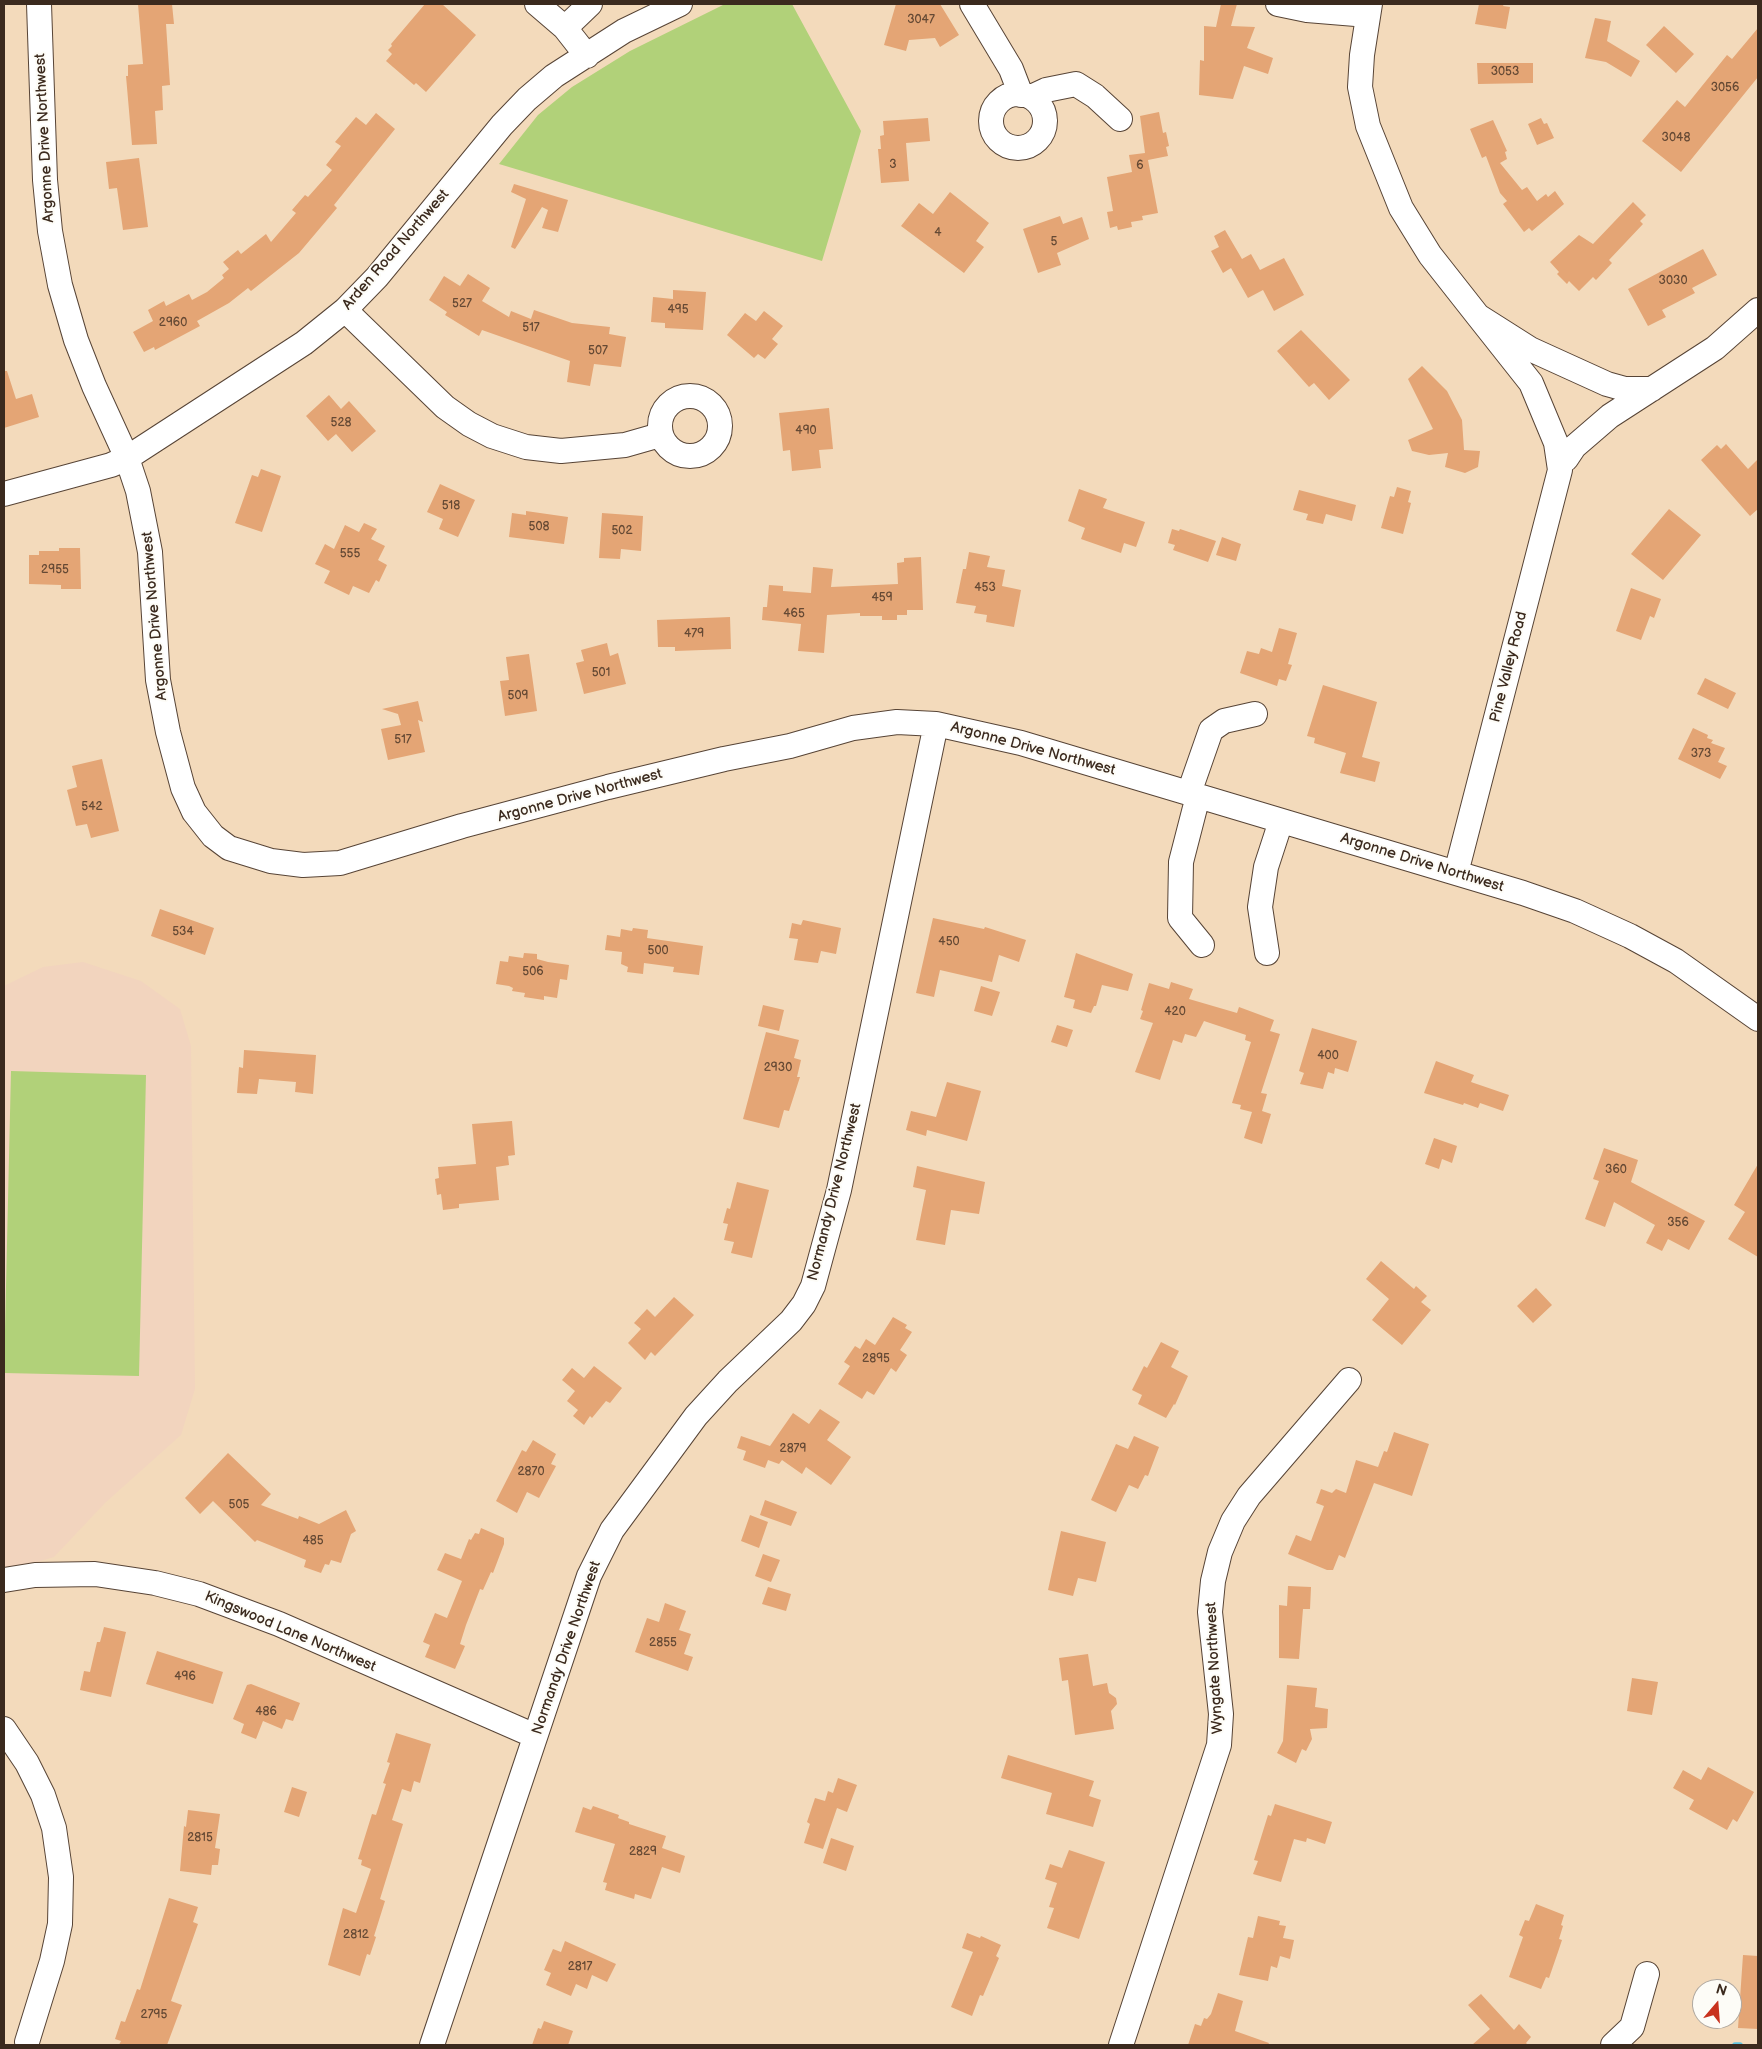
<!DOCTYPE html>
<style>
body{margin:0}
#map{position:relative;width:1762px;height:2049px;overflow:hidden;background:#f3dabb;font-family:"Balsamiq Sans",sans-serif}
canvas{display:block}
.frame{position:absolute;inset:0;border:5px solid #3b2a1e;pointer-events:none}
.north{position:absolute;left:1692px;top:1979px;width:50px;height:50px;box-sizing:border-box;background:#fdfcf7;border:1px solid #afa8a0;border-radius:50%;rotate:18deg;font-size:14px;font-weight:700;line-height:20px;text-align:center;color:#3b2a1e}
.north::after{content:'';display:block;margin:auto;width:18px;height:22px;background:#c8321e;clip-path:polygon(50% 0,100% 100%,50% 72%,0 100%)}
</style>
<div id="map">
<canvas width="1762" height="2049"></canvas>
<div class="frame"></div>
<div class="north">N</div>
</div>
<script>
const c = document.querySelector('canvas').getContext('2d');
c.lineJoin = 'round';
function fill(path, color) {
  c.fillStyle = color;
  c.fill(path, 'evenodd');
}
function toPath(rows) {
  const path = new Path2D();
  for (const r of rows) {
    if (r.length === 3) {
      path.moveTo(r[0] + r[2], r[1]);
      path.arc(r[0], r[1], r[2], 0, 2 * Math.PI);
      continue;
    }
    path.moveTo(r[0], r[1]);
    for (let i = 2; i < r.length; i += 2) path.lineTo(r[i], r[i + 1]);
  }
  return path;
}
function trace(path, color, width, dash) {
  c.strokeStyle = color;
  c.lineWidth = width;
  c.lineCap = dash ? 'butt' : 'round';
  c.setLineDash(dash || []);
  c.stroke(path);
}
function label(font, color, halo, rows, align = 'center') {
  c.font = font + ' "Balsamiq Sans",sans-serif';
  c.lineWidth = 4;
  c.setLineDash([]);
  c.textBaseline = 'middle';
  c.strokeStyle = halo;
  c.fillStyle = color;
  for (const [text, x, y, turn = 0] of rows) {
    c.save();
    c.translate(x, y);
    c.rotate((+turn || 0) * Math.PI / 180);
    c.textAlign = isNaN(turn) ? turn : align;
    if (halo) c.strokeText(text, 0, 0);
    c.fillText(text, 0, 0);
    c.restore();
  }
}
fill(toPath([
 [83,962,141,981,180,1009,191,1046,195,1389,181,1435,105,1503,54,1557,4,1572,4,986,43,967]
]), '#f2d4be');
fill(toPath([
 [725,4,792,4,861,131,822,261,499,164,538,115,572,87,630,51],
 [11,1071,146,1075,139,1376,4,1373]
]), '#b1d179');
trace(toPath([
 [1735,2045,1740,2045]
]), '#62c6df', 5.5);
fill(toPath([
 [138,4,172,4,174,24,166,24,170,85,162,86,163,110,155,111,157,144,132,145,126,76,128,76,128,65,143,64],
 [425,4,442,4,476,35,426,92,416,83,414,85,386,61,392,54,388,50,392,46,391,44],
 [896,4,940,4,959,35,940,47,935,38,909,40,906,51,884,45],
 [1221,4,1237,4,1231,26,1255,27,1247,48,1273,58,1268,74,1244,66,1233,99,1199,95,1200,60,1204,61,1204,26,1216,27],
 [1479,4,1504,4,1503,6,1510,7,1506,29,1475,24],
 [1595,18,1611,21,1607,41,1640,61,1631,77,1606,62,1585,58],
 [1664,26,1694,54,1676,73,1646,45],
 [1758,28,1758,77,1681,172,1642,141,1677,100,1685,107,1727,55,1732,59],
 [1477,63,1533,63,1533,83,1478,84],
 [1159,112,1163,133,1166,132,1169,146,1166,147,1168,156,1148,160,1158,213,1142,216,1143,220,1131,222,1132,227,1118,230,1117,226,1110,228,1107,212,1113,211,1107,177,1132,172,1129,155,1145,153,1140,116],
 [376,113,395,129,334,205,337,208,299,253,251,291,248,288,229,303,197,321,200,326,155,350,154,347,144,352,133,332,153,321,148,310,164,301,166,306,189,294,192,300,207,292,224,278,222,275,229,269,223,262,238,250,241,254,266,234,271,242,296,213,292,210,305,195,308,197,332,170,326,165,341,146,335,142,356,117,366,125],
 [928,118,930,141,906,143,909,181,881,183,878,149,881,149,880,136,884,135,883,121],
 [1541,118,1544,124,1547,123,1554,138,1537,145,1528,124],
 [1493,120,1507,151,1505,152,1507,159,1500,163,1522,190,1527,187,1537,201,1546,194,1548,197,1555,191,1564,204,1532,231,1529,228,1524,232,1503,204,1507,201,1500,193,1486,156,1482,158,1470,129],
 [139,158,148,227,123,230,117,188,109,189,106,162],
 [514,184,568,200,558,232,542,228,548,210,542,207,515,249,511,247,526,199,511,192],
 [950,192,989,223,976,241,984,247,964,273,901,226,919,203,933,214],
 [1633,202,1646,215,1640,221,1643,224,1609,260,1612,263,1596,280,1593,277,1579,291,1569,281,1567,284,1557,274,1559,272,1550,262,1579,235,1593,244],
 [1060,216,1063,224,1082,217,1089,239,1057,253,1061,265,1038,273,1023,229],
 [1225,230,1242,259,1251,254,1260,270,1284,258,1304,295,1274,311,1263,290,1248,298,1231,268,1223,273,1211,251,1219,247,1214,236],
 [1703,249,1717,275,1692,288,1695,293,1662,310,1666,317,1648,326,1628,289],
 [468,274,490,288,482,301,509,317,511,311,531,319,534,310,572,323,610,327,609,334,626,337,621,367,594,364,590,386,567,382,570,361,482,330,479,336,445,315,447,312,429,300,444,276,460,286],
 [673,290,706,292,703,330,665,328,665,323,651,322,653,297,673,299],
 [764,311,783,326,772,339,778,344,765,359,758,354,754,358,727,335,745,313,756,321],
 [1301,330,1350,380,1329,400,1314,383,1309,387,1277,351],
 [1422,366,1447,391,1462,420,1464,450,1480,451,1478,467,1465,473,1445,467,1448,453,1429,455,1412,451,1408,440,1433,429,1408,379],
 [4,371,7,371,16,399,32,394,39,417,4,428],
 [329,395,341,409,349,401,376,431,352,452,336,434,328,441,306,416],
 [829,408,833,449,819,450,821,468,792,471,790,450,783,451,779,413],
 [1726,444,1748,469,1758,459,1758,509,1750,516,1701,460,1717,445,1721,449],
 [261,469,281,476,262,532,235,523,252,475,258,477],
 [440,484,475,500,458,537,439,529,443,519,427,512],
 [1397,487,1411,491,1408,502,1411,503,1403,534,1381,528,1390,496,1394,497],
 [1079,489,1107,499,1103,508,1145,522,1136,547,1124,543,1121,553,1081,539,1085,528,1068,521],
 [1299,490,1356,505,1352,521,1326,514,1323,524,1306,520,1308,514,1293,510],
 [1669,509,1701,535,1663,580,1631,554],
 [526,511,568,517,564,544,509,537,512,513,526,515],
 [602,513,643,516,641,551,621,549,620,559,599,558],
 [364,523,377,529,371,539,385,546,378,560,387,565,379,582,376,580,369,593,353,586,349,595,324,583,330,571,315,564,325,544,334,549,345,525,359,532],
 [1172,529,1179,531,1180,529,1216,541,1208,562,1173,550,1175,545,1168,543],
 [1222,537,1241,544,1236,561,1216,555],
 [59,548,80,548,81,589,61,589,61,585,29,584,29,555,39,555,39,551,59,551],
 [969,552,990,556,987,567,1005,570,1002,586,1021,590,1014,627,986,622,987,615,974,613,976,606,956,603,963,569,966,569],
 [921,557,923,610,907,610,907,615,897,615,897,620,882,620,882,616,860,616,860,613,827,615,824,653,798,651,801,624,762,620,763,607,767,607,769,585,783,586,783,591,811,593,813,567,833,569,831,587,898,584,897,563,904,562,904,558],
 [1631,588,1661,599,1654,618,1650,616,1641,640,1616,631],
 [730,617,731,649,675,651,675,647,658,647,657,620],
 [1279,628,1297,633,1288,664,1292,665,1286,681,1279,679,1277,686,1240,673,1247,651,1259,654,1261,648,1272,652],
 [607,643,610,656,618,653,626,684,584,694,576,663,584,661,581,650],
 [529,654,537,711,505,716,500,681,509,680,506,657],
 [1705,678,1736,693,1728,709,1697,694],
 [1323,685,1377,702,1362,757,1380,762,1375,782,1340,773,1346,753,1314,743,1315,738,1307,736],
 [418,701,423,722,418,720,425,752,388,760,381,729,401,725,398,714,382,709],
 [1693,728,1708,735,1707,738,1713,740,1711,743,1725,748,1718,762,1727,766,1720,779,1678,759],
 [102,759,119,831,91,838,87,824,76,826,67,790,77,787,72,766],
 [160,909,214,928,205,955,151,936],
 [933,918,984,929,985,927,1026,940,1019,962,999,955,992,982,940,970,934,997,916,993],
 [803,920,841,928,836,954,821,951,818,963,794,960,798,939,789,938,792,923,801,925],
 [633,928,648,930,647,938,703,946,699,975,673,972,674,967,644,963,643,974,627,972,628,967,621,964,622,952,605,950,607,935,620,937,621,929,632,931],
 [524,953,537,954,537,959,548,962,569,965,567,980,560,979,557,998,544,996,544,1000,524,997,525,993,512,991,513,988,509,986,496,984,500,961,508,962,509,956,523,958],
 [1076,953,1133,974,1128,991,1102,985,1096,1006,1094,1006,1091,1013,1073,1008,1075,1000,1064,997],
 [1171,982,1193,989,1189,999,1237,1013,1239,1007,1274,1020,1270,1031,1280,1034,1261,1093,1267,1094,1262,1111,1271,1114,1262,1144,1244,1138,1252,1112,1240,1109,1241,1105,1232,1103,1251,1042,1245,1040,1246,1035,1204,1021,1196,1037,1185,1034,1182,1043,1173,1040,1160,1080,1135,1072,1153,1023,1140,1019,1143,1011,1141,1010,1149,983,1169,989],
 [981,986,1000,992,992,1016,974,1011],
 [763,1005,784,1010,779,1031,758,1026],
 [1057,1025,1073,1030,1067,1047,1051,1042],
 [1312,1028,1357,1041,1348,1072,1335,1068,1334,1074,1328,1072,1323,1089,1300,1084,1304,1073,1299,1071],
 [766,1032,799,1040,794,1058,801,1060,797,1077,800,1077,789,1111,784,1110,779,1128,743,1119],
 [244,1050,316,1055,313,1094,295,1092,296,1082,259,1079,257,1094,237,1093,239,1067,243,1068],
 [1436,1061,1474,1075,1471,1082,1509,1095,1503,1111,1480,1103,1478,1108,1464,1103,1463,1105,1424,1093],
 [947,1082,981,1091,967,1141,927,1130,926,1136,906,1130,911,1111,936,1117],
 [512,1121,515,1155,508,1156,509,1165,496,1167,499,1200,459,1204,459,1208,443,1210,441,1194,437,1195,435,1179,439,1178,438,1167,476,1164,472,1124],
 [1434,1138,1457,1146,1452,1163,1442,1159,1439,1169,1425,1164],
 [1604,1148,1638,1160,1631,1182,1705,1221,1689,1250,1668,1239,1662,1251,1646,1243,1655,1225,1614,1202,1605,1227,1585,1219,1599,1181,1593,1179],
 [1758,1164,1758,1257,1728,1239,1745,1212,1734,1205],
 [917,1166,985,1182,979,1214,951,1210,945,1245,916,1240,926,1190,913,1187],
 [737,1182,769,1190,752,1258,731,1253,734,1242,724,1240,728,1224,723,1223,727,1208,730,1209],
 [1381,1261,1414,1289,1416,1286,1427,1296,1421,1302,1431,1310,1402,1345,1372,1320,1389,1299,1366,1279],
 [1536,1288,1552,1305,1533,1323,1517,1306],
 [674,1297,694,1315,655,1356,651,1352,645,1360,628,1343,641,1329,634,1323,647,1309,655,1317],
 [893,1317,907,1325,905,1328,912,1332,900,1350,907,1355,896,1372,891,1368,874,1395,867,1391,862,1399,838,1384,850,1366,844,1362,855,1346,860,1349,866,1339,875,1345],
 [1161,1342,1179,1351,1171,1367,1188,1376,1175,1405,1174,1404,1166,1418,1138,1404,1142,1395,1132,1390,1144,1366,1147,1368],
 [594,1366,622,1388,610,1403,606,1401,592,1418,590,1416,584,1425,573,1416,578,1410,567,1401,575,1391,562,1380,572,1368,584,1378],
 [820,1409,840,1422,827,1440,851,1457,831,1485,806,1467,802,1474,782,1460,779,1464,768,1460,765,1468,743,1460,746,1451,737,1448,741,1436,770,1446,793,1413,809,1424],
 [1394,1432,1429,1444,1412,1496,1374,1483,1345,1558,1339,1555,1333,1570,1327,1570,1288,1554,1296,1535,1311,1541,1324,1506,1316,1503,1321,1489,1332,1493,1336,1489,1346,1493,1356,1460,1378,1467,1384,1451,1387,1452],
 [1134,1436,1159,1447,1148,1476,1145,1475,1138,1489,1129,1485,1116,1512,1091,1500,1116,1444,1128,1449],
 [533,1440,556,1454,551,1464,556,1466,539,1498,527,1492,517,1513,496,1501,522,1450,526,1452],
 [228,1453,271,1494,261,1505,298,1519,299,1516,319,1524,346,1510,356,1531,351,1534,341,1563,331,1560,329,1565,325,1564,321,1573,304,1567,306,1560,257,1540,255,1542,213,1501,200,1514,185,1498],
 [765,1500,797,1512,791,1526,760,1515],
 [750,1515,768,1522,759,1548,741,1541],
 [481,1528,504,1538,504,1544,493,1573,491,1572,483,1590,480,1589,466,1625,460,1644,465,1646,455,1669,425,1657,430,1645,423,1642,435,1613,447,1618,462,1581,437,1570,445,1553,461,1559,469,1539,471,1540,475,1533,479,1534],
 [1061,1531,1106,1542,1096,1582,1078,1578,1073,1596,1048,1590],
 [763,1554,780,1560,771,1582,755,1576],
 [1288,1586,1311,1587,1310,1609,1303,1609,1299,1659,1279,1658,1279,1605,1287,1606],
 [768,1587,791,1594,786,1611,762,1604],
 [665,1603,686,1611,679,1630,691,1634,684,1654,693,1657,688,1671,635,1652,647,1618,659,1622],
 [104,1627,126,1632,111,1697,80,1690,84,1671,90,1672,97,1642,100,1642],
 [157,1651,223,1672,213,1704,146,1684],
 [1088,1654,1093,1686,1107,1683,1109,1693,1116,1698,1117,1704,1111,1711,1114,1729,1075,1735,1068,1680,1062,1681,1059,1658],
 [1632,1678,1658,1682,1652,1715,1627,1711],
 [251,1684,300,1703,293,1721,286,1719,282,1729,263,1721,256,1739,241,1733,244,1724,233,1719,247,1685],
 [1287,1685,1317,1688,1315,1707,1328,1709,1327,1728,1310,1729,1312,1739,1306,1751,1302,1749,1296,1763,1277,1753,1283,1741],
 [396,1733,431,1744,420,1783,414,1781,411,1792,402,1789,392,1820,403,1824,380,1899,385,1901,374,1936,376,1937,370,1955,367,1954,360,1976,328,1965,343,1908,356,1913,371,1869,361,1865,362,1860,358,1859,372,1814,376,1815,386,1784,383,1783,390,1763,387,1762],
 [1008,1755,1094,1781,1089,1796,1101,1800,1093,1827,1046,1814,1052,1793,1001,1778],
 [1708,1767,1754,1792,1737,1822,1733,1819,1727,1830,1689,1809,1694,1800,1673,1788,1683,1770,1701,1780],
 [838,1778,857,1785,847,1812,837,1808,823,1849,804,1843,810,1824,807,1822,815,1798,825,1801,828,1791,833,1793],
 [292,1787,307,1792,299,1817,284,1812],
 [1275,1804,1332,1822,1325,1844,1307,1838,1306,1842,1294,1839,1281,1882,1253,1874,1258,1861,1254,1860,1268,1815,1271,1816],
 [593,1806,619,1815,618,1818,629,1822,629,1824,666,1836,662,1848,685,1856,680,1873,662,1867,651,1899,635,1894,634,1899,605,1890,607,1883,603,1882,615,1844,575,1832,583,1807,591,1810],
 [188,1810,220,1814,215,1848,220,1849,218,1865,212,1865,211,1875,180,1871,184,1826,186,1827],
 [831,1838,854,1846,846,1871,823,1863],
 [1069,1850,1105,1862,1079,1939,1047,1928,1054,1908,1049,1907,1057,1883,1045,1879,1050,1864,1062,1868],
 [169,1898,198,1907,193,1922,198,1924,171,2001,182,2005,167,2045,119,2045,121,2041,115,2039,121,2021,125,2022,137,1989,140,1990],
 [1536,1904,1564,1915,1561,1925,1563,1926,1559,1939,1562,1940,1558,1952,1549,1978,1546,1977,1541,1989,1509,1977,1523,1937,1519,1935,1525,1920,1529,1921],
 [1258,1916,1280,1921,1279,1925,1286,1926,1283,1938,1294,1940,1290,1959,1280,1956,1277,1968,1271,1966,1268,1981,1239,1975,1248,1937,1253,1938],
 [967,1933,980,1938,981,1936,1001,1945,996,1956,999,1958,983,1996,980,1995,972,2016,951,2007,973,1952,962,1948],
 [565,1941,616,1964,607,1982,592,1975,587,1989,576,1984,571,1996,546,1985,551,1973,544,1970,553,1949,561,1952],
 [1743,1955,1758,1956,1758,2029,1738,2028],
 [1218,1993,1243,2001,1235,2031,1269,2043,1268,2045,1188,2045,1195,2024,1201,2026,1204,2018,1207,2019,1211,2014],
 [1481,1994,1514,2030,1519,2024,1531,2037,1526,2043,1528,2045,1472,2045,1490,2029,1468,2005],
 [544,2021,573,2031,568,2045,532,2045,538,2028,541,2029]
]), '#e4a575');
const minor = toPath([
 [39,4,45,180,50,231,60,285,76,340,94,386,127,458,138,491,150,552,158,680,168,732,183,788,194,812,213,836,229,848,271,861,303,865,340,863,462,826,608,787,724,759,790,746,853,728,897,722,936,724,1021,743,1523,893,1575,911,1630,936,1676,961,1758,1019],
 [537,4,565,28],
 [972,4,1011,69,1021,95],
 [1278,4,1307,10,1368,15],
 [1370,4,1362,55,1360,87,1368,126,1401,208,1430,255,1478,316,1530,349,1607,384,1625,389,1652,389],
 [587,56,565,28,590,4],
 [1018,121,27],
 [1031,97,1046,90,1076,84,1095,96,1120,119],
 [345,310,445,407,469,424,492,436,526,447,561,451,625,445,660,435],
 [690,426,30],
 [1560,461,1566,459,1574,447,1610,416,1715,348,1758,310],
 [4,494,111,465,127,458,304,343,345,310,377,277,502,125,527,99,554,76,624,31,680,4],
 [1189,793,1211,730,1224,721,1255,714],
 [1198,796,1181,862,1180,918,1202,945],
 [1456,873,1560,470,1556,443,1531,383,1478,316],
 [1267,953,1260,907,1266,867,1281,821],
 [4,1580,35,1575,95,1574,155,1583,199,1594,279,1624,535,1736],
 [4,1729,27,1763,43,1795,54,1828,61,1877,60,1924,52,1961,27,2042],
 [432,2045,589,1576,612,1530,696,1416,728,1381,791,1321,804,1304,813,1286,839,1190,936,724],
 [1121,2045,1219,1745,1221,1714,1210,1612,1213,1581,1220,1552,1233,1521,1249,1496,1349,1380],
 [1613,2045,1632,2027,1647,1974]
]);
trace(minor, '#574436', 26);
trace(minor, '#fff', 24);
label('12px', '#654934', null, [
 ["3047",921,20],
 ["3053",1505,72],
 ["3056",1725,88],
 ["3048",1676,138],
 ["3",893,165],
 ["6",1140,166],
 ["4",938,233],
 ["5",1054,242],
 ["3030",1673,281],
 ["527",462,304],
 ["495",678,310],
 ["2960",173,323],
 ["517",531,328],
 ["507",598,351],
 ["528",341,423],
 ["490",806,431],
 ["518",451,506],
 ["508",539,527],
 ["502",622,531],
 ["555",350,554],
 ["2955",55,570],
 ["453",985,588],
 ["459",882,598],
 ["465",794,614],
 ["479",694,634],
 ["501",601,673],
 ["509",518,696],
 ["517",403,740],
 ["373",1701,754],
 ["542",92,807],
 ["534",183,932],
 ["450",949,942],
 ["500",658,951],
 ["506",533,972],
 ["420",1175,1012],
 ["400",1328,1056],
 ["2930",778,1068],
 ["360",1616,1170],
 ["356",1678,1223],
 ["2895",876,1359],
 ["2879",793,1449],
 ["2870",531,1472],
 ["505",239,1505],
 ["485",313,1541],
 ["2855",663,1643],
 ["496",185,1677],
 ["486",266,1712],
 ["2815",200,1838],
 ["2829",643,1852],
 ["2812",356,1935],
 ["2817",580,1967],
 ["2795",154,2015]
]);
label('15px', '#3b2a1e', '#fdfcf7', [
 ["Argonne Drive Northwest",45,138,-93],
 ["Arden Road Northwest",396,250,-49],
 ["Argonne Drive Northwest",155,616,-95],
 ["Pine Valley Road",1509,667,-76],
 ["Argonne Drive Northwest",1033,749,15],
 ["Argonne Drive Northwest",580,796,-15],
 ["Argonne Drive Northwest",1422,863,17],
 ["Normandy Drive Northwest",835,1192,-76],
 ["Kingswood Lane Northwest",290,1632,23],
 ["Normandy Drive Northwest",567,1648,-71],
 ["Wyngate Northwest",1215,1668,-93]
]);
</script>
